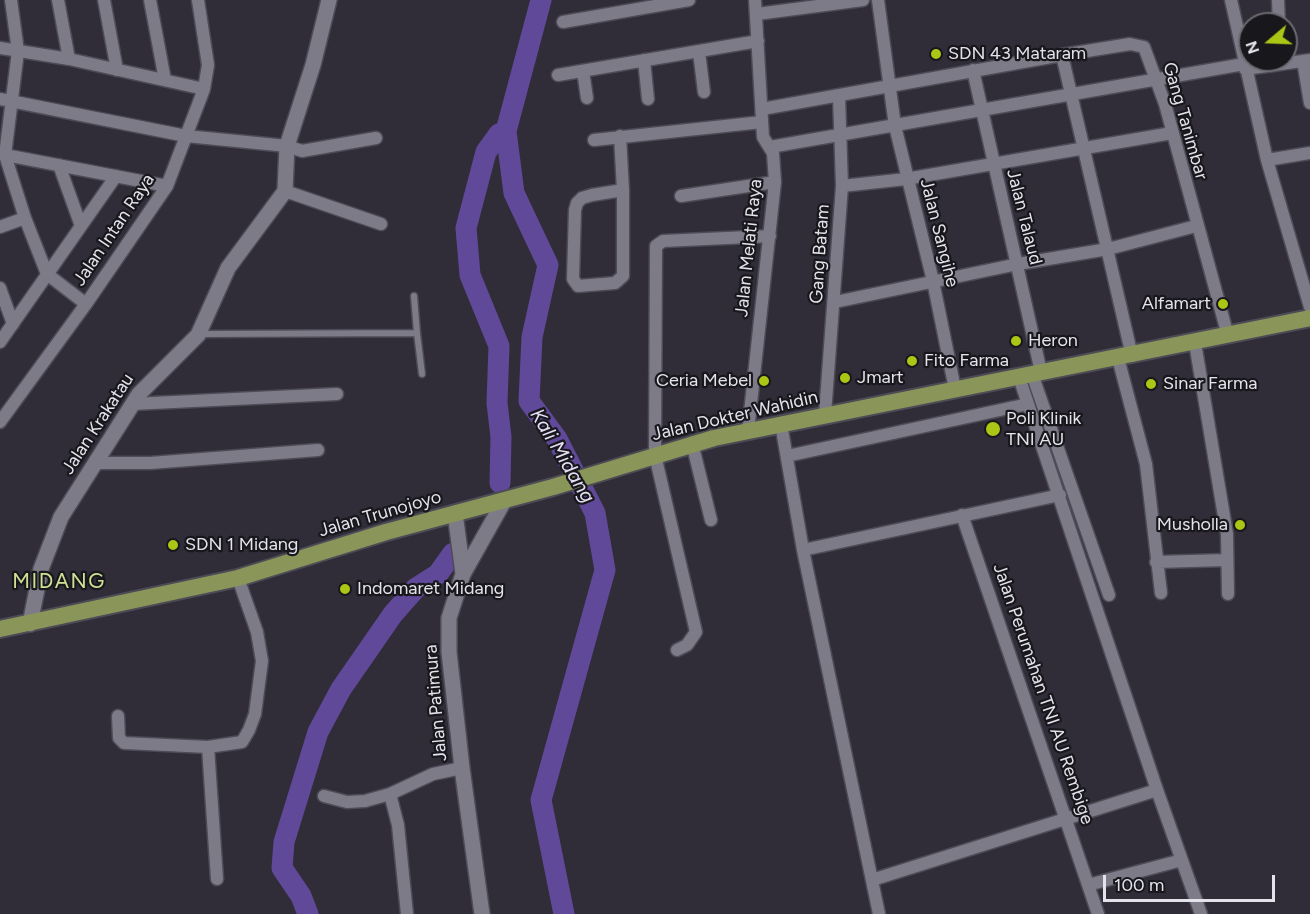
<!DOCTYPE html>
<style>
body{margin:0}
#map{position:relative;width:1310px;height:914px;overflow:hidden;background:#302d39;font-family:Figtree,sans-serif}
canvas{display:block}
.north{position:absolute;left:1238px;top:12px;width:60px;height:60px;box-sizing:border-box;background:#18171c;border:2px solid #6a696f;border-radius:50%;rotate:251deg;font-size:16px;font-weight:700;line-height:24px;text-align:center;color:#e4e3eb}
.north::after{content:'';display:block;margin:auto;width:21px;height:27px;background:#abc614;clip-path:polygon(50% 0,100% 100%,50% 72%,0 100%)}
.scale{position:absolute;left:1103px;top:875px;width:172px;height:27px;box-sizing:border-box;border:3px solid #e4e3eb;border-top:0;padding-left:8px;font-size:18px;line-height:21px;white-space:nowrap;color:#e4e3eb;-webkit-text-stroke:4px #18171c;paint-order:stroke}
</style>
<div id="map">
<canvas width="1310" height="914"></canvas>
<div class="north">N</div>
<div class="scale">100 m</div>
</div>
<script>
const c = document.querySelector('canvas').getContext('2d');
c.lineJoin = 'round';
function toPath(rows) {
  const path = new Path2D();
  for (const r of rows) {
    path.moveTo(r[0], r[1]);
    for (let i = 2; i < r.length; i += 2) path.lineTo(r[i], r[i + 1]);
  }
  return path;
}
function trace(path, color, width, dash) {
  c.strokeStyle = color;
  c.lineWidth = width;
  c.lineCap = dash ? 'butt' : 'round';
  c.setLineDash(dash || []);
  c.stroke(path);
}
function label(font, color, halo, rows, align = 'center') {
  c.font = font + ' Figtree,sans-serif';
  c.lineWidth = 4.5;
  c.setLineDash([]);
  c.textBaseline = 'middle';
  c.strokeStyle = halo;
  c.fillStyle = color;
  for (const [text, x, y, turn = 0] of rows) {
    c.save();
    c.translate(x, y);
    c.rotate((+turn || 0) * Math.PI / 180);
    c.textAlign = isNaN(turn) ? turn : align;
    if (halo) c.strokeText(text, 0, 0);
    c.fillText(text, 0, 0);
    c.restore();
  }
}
trace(toPath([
 [541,0,506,131,514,193,548,265,532,337,529,401,557,439,595,513,605,570,541,800,564,914],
 [500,483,501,437,497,403,499,346,470,275,466,228,486,152,499,134,506,131],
 [308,914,301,896,282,868,284,842,318,732,341,689,393,614,416,588,438,574,453,553]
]), '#61499a', 21);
const service = toPath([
 [414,296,417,333],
 [201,334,417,333,422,374]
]);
const minor = toPath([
 [11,0,18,51,5,155,25,218,47,274,86,304],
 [58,0,69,59],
 [104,0,117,70],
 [150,0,165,80],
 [878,0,895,126,933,281,955,389],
 [1231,0,1267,160,1310,307],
 [1278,0,1279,24],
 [757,14,863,0],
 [563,22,689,0],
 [0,48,69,59,204,89],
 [699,52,704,92],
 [1062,55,1132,356],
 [644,60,648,99],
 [1303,61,1310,103],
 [1245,69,1310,60],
 [973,70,1041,372],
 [583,71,587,98],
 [558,75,758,41],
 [0,99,186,136,287,146,302,151,376,138],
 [762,109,1062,55,1130,44,1144,47,1165,104,1228,336],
 [620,136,623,190,623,276,615,283,578,286,573,279,575,210,577,203,582,198,592,195,623,190],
 [594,140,762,122],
 [770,147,1244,64],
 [0,154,167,186],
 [1267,160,1310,153],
 [59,165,81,226],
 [842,186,906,179,1172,133],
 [285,191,381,224],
 [681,196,775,182],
 [0,227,25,218],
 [0,288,13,324],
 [835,302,1018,264,1108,249,1196,226],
 [0,342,116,176],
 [1195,343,1227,534,1228,594],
 [1118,358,1146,464,1161,593],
 [1032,374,1109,595],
 [1019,377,1157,790,1201,914],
 [132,404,337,394],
 [825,414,842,186,839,96],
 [0,422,86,304,167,186,204,89,208,65,198,0],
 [781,424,803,550,879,914],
 [748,431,775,182,773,153,763,137,755,0],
 [692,443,711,520],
 [787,456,1028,404],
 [96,463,150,463,318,450],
 [962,515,1098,914],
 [803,550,1060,495],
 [1156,562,1226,560],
 [677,650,687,645,696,632,655,455,656,246,663,241,770,236],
 [118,716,119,738,124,743,208,747,242,742,249,730,255,714,262,661,257,632,238,578],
 [208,747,217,879],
 [390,794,398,825,407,914],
 [324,796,347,802,365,801,390,794,433,774,462,768],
 [872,880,1157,790],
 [1088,885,1182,860]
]);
const tertiary = toPath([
 [455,513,463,574],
 [30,624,41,569,61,517,139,394,198,335,228,268,285,191,287,146,313,65,329,0],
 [482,914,462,768,449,652,449,618,463,574,504,501]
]);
const primary = toPath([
 [0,629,238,578,386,532,553,487,714,438,1310,318]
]);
trace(service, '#4d4b55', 9);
trace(minor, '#4d4b55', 15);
trace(tertiary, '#4d4b55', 18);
trace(primary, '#4d4b55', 20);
trace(service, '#7d7b88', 6);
trace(minor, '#7d7b88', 12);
trace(tertiary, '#7d7b88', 15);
trace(primary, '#8a9659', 16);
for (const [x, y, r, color] of [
 [936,54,6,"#abc614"],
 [1223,304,6,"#abc614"],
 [1016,341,6,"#abc614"],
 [912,361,6,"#abc614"],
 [845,378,6,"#abc614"],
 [764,381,6,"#abc614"],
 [1151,384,6,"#abc614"],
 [993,429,8,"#abc614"],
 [1240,525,6,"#abc614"],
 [173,545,6,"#abc614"],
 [345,589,6,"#abc614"]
]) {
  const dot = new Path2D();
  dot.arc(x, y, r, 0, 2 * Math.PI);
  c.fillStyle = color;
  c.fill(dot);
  trace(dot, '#18171c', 2);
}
label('18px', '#e4e3eb', '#18171c', [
 ["SDN 43 Mataram",948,54],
 ["Alfamart",1211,304,"right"],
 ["Heron",1028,341],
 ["Fito Farma",924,361],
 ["Jmart",857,378],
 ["Ceria Mebel",752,381,"right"],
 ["Sinar Farma",1163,384],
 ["Poli Klinik",1006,419],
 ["TNI AU",1006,440],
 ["Musholla",1228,525,"right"],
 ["SDN 1 Midang",185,545],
 ["Indomaret Midang",357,589]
], 'left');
label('18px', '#e4e3eb', '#18171c', [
 ["Gang Tanimbar",1185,121,74],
 ["Jalan Talaud",1024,217,76],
 ["Jalan Intan Raya",114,230,-56],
 ["Jalan Sangihe",939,233,76],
 ["Jalan Melati Raya",749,248,-84],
 ["Gang Batam",820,254,-86],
 ["Jalan Dokter Wahidin",735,416,-13],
 ["Jalan Krakatau",98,424,-57],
 ["Jalan Trunojoyo",380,514,-16],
 ["Jalan Perumahan TNI AU Rembige",1043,694,71],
 ["Jalan Patimura",436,703,-95]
]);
label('italic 20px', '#e4dff6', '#18171c', [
 ["Kali Midang",562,456,59]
]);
c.letterSpacing = '1.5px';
label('21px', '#cfe195', '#18171c', [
 ["MIDANG",59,582]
]);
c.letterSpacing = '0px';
</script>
